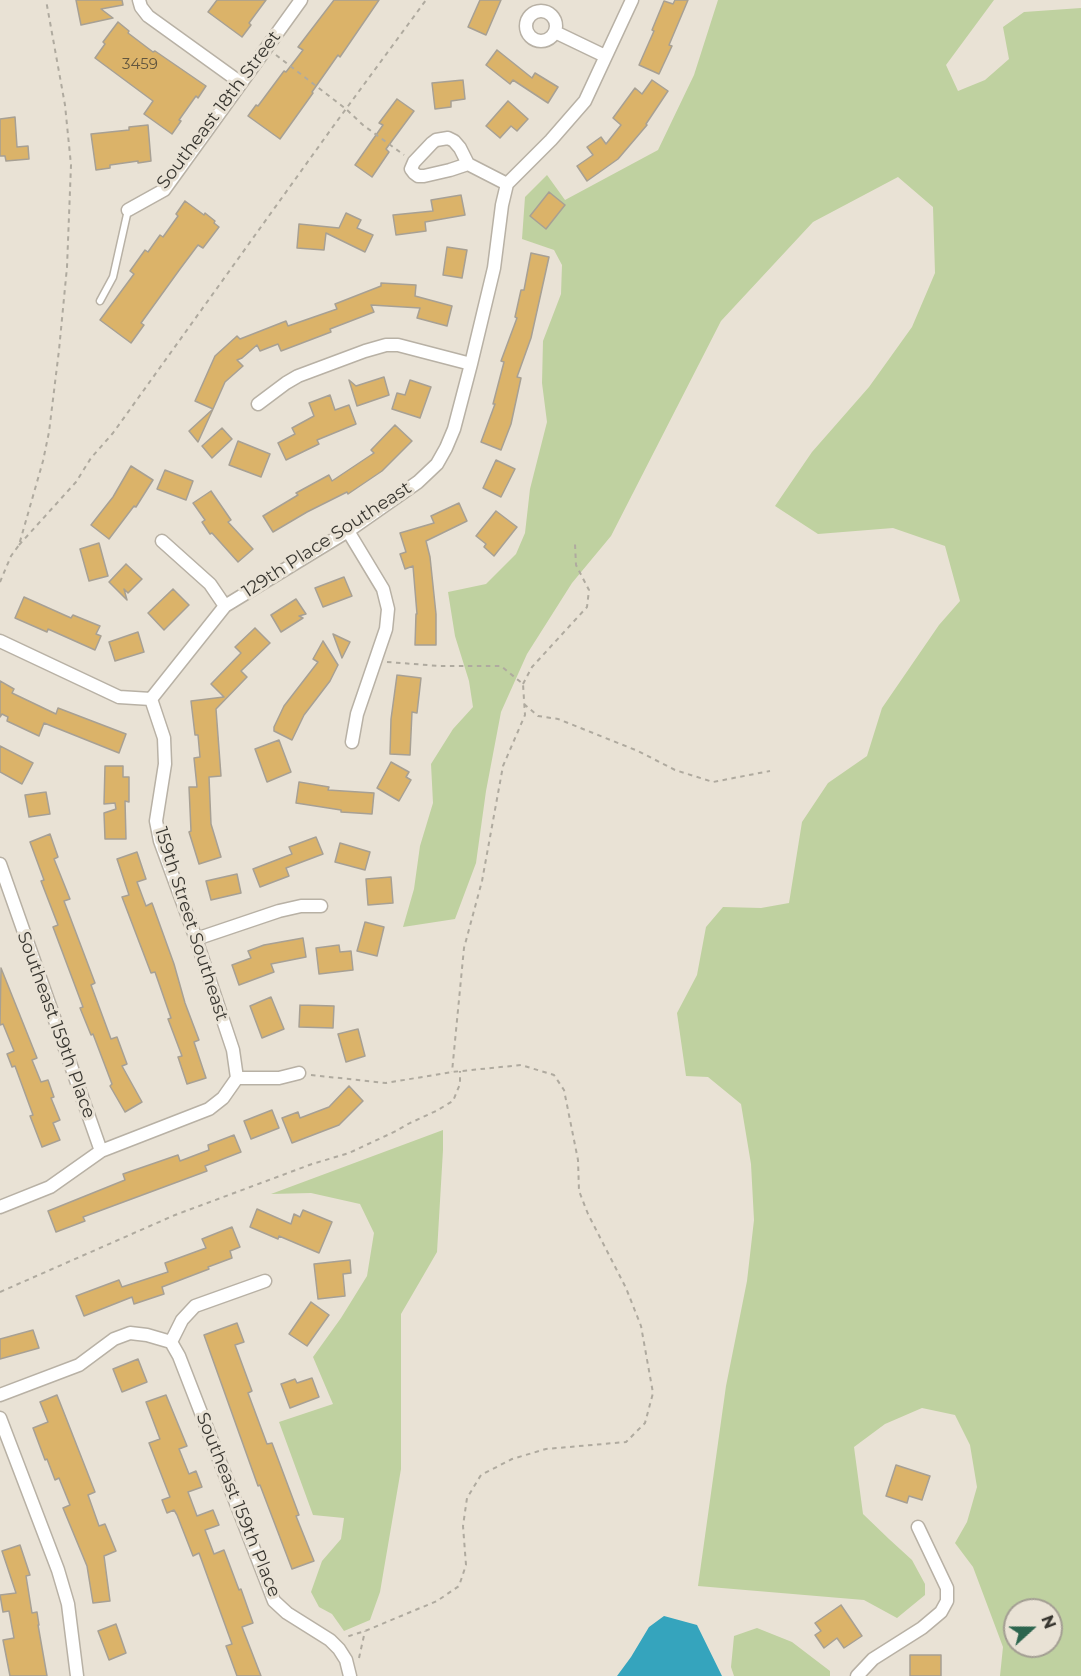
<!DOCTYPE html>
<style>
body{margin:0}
#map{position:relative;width:1081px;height:1676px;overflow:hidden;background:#e9e2d5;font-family:Montserrat,sans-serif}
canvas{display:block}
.north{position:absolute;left:1003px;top:1598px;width:60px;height:60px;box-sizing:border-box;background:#e9e2d5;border:2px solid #a39e93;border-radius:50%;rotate:69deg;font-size:16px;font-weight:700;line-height:24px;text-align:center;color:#393731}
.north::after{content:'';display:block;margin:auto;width:21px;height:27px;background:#2c654e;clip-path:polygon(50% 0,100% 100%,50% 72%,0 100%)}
</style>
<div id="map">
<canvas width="1081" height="1676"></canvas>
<div class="north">N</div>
</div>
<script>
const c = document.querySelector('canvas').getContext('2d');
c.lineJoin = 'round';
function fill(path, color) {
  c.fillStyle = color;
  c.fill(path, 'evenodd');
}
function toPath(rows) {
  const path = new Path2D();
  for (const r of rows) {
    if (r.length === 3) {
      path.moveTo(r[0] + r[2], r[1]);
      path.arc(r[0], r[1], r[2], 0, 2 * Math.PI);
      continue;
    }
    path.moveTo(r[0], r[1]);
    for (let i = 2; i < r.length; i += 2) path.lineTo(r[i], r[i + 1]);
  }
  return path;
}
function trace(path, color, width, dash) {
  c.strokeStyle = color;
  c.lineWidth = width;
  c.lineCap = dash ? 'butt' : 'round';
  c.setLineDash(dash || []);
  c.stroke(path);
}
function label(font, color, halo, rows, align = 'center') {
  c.font = font + ' Montserrat,sans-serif';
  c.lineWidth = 6;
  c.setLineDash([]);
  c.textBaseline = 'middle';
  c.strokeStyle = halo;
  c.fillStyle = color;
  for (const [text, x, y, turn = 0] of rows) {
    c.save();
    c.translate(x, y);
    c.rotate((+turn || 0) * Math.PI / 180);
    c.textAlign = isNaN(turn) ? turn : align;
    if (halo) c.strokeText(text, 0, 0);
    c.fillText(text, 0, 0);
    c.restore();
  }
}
fill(toPath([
 [718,0,994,0,946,65,958,91,985,80,1009,59,1003,27,1024,12,1081,8,1081,1676,1000,1676,1003,1647,973,1567,955,1543,967,1522,977,1487,970,1445,955,1415,922,1408,885,1424,854,1447,863,1514,889,1539,912,1560,925,1584,925,1595,897,1618,864,1600,698,1586,726,1386,747,1281,754,1220,751,1164,741,1104,708,1077,686,1076,677,1013,697,975,706,927,723,907,761,908,789,903,802,822,828,783,867,756,882,708,939,625,960,601,945,546,893,528,818,534,775,506,812,452,869,387,912,327,935,273,933,207,898,177,813,222,721,321,611,536,572,583,527,654,501,712,486,791,476,863,455,919,403,927,414,889,420,846,433,803,431,764,453,729,473,707,469,681,455,636,448,592,486,584,516,554,525,533,530,489,547,422,542,383,543,341,561,294,562,265,554,250,522,239,525,197,547,175,565,200,658,150,694,75],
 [1015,1610,1051,1610,1051,1646,1015,1646],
 [443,1130,443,1150,437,1252,401,1314,401,1469,380,1592,370,1620,344,1631,332,1614,319,1607,311,1592,322,1561,341,1539,344,1518,313,1515,279,1422,333,1404,313,1357,341,1318,367,1276,374,1233,360,1204,311,1193,271,1194],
 [757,1628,792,1642,830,1671,830,1676,734,1676,731,1667,734,1636]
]), '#bfd1a0');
fill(toPath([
 [664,1616,697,1625,722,1676,617,1676,631,1657,649,1627]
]), '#35a4bd');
const building = toPath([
 [76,0,122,0,123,5,101,9,113,18,81,25,76,0],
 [217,0,266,0,249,23,251,25,242,37,208,12,217,0],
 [334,0,379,0,340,57,338,55,312,92,313,93,280,139,248,116,256,105,258,106,284,71,286,72,303,50,298,47,334,0],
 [480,0,501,0,486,35,468,27,480,0],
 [675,0,688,0,669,45,672,46,659,74,639,65,654,31,652,30,664,1,673,4,675,0],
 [118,22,129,31,128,33,153,52,155,51,206,86,198,98,196,96,179,120,181,121,172,134,144,114,153,101,95,58,105,44,103,42,118,22],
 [497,50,532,78,535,73,558,87,548,103,513,80,510,84,486,65,497,50],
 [463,80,465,99,451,101,451,107,435,109,432,83,463,80],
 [652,80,668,91,646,124,647,125,618,159,587,181,577,166,593,155,587,147,601,137,606,144,621,125,613,118,635,88,642,94,652,80],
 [397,99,414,111,386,149,389,152,372,177,355,165,383,125,379,123,397,99],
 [508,101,528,119,517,131,511,126,500,138,486,126,508,101],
 [15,117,17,147,28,146,29,159,6,161,5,156,0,156,0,119,15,117],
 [148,125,151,161,138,163,138,161,110,165,110,168,96,170,91,134,129,130,129,127,148,125],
 [549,192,565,205,546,229,530,216,549,192],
 [461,195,465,215,425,222,426,231,396,235,393,215,433,211,431,200,461,195],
 [185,201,204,215,205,213,215,221,214,223,219,227,203,248,198,245,180,269,141,323,144,325,131,343,100,320,134,274,130,271,145,250,148,252,160,235,163,237,178,216,176,214,185,201],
 [346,213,361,220,357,228,373,235,365,252,326,233,324,250,297,248,299,224,339,228,346,213],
 [447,247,467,250,462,278,443,275,447,247],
 [531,253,549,257,531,338,517,377,521,378,511,424,501,450,481,442,495,404,493,404,504,362,501,361,517,318,515,317,521,290,524,290,531,253],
 [381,283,416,285,415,296,452,306,447,326,417,318,420,308,371,305,374,312,330,329,331,332,281,351,278,344,260,351,257,345,242,358,237,360,243,366,225,382,213,409,195,401,215,356,237,336,240,339,286,321,288,326,337,309,335,304,381,286,381,283],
 [384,377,389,395,357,406,349,380,356,386,384,377],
 [410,380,431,387,420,418,392,409,397,393,405,395,410,380],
 [330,395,335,410,349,405,356,424,317,440,319,444,286,460,278,443,295,434,292,428,314,416,309,403,330,395],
 [213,409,198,442,189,431,213,409],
 [395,425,412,441,382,471,348,494,347,492,307,512,273,532,263,516,298,495,296,493,329,475,332,481,374,453,371,450,395,425],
 [222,428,232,439,212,458,202,446,222,428],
 [238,441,270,454,261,477,229,465,238,441],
 [496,460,515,469,501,497,483,488,496,460],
 [131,466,153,480,136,507,134,506,109,539,91,525,113,497,131,466],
 [165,470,193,481,186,500,157,489,165,470],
 [211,491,231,520,228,522,253,549,238,562,212,533,210,534,202,522,205,520,193,503,211,491],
 [459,503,467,521,426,541,430,557,436,614,436,645,415,645,416,614,417,614,413,566,405,569,400,554,406,552,400,533,434,523,431,516,459,503],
 [496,511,517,527,494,556,484,547,486,544,476,536,496,511],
 [99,543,108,576,89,581,80,549,99,543],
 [126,564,142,579,128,593,124,589,127,600,109,582,126,564],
 [344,577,352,596,323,607,315,588,344,577],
 [173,589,189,605,164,630,148,613,173,589],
 [24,597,71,618,73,615,100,626,96,634,101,636,95,650,48,629,47,632,15,618,24,597],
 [296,599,306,614,299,616,303,618,281,632,271,615,296,599],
 [255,628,270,643,241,671,247,677,216,709,221,776,209,777,211,824,221,857,199,864,189,832,191,831,189,787,197,787,194,758,200,757,198,735,195,735,191,701,224,697,211,684,241,653,235,647,255,628],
 [138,632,144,652,115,661,109,642,138,632],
 [333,634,350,642,342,658,333,634],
 [323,641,338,665,330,681,304,715,292,740,274,731,274,727,284,706,318,662,313,659,323,641],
 [397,675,421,678,417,713,412,712,410,755,390,754,391,719,397,675],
 [0,681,14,689,12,693,56,714,58,708,126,734,119,753,44,723,39,736,7,721,8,717,2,714,0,717,0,681],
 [279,740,291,772,267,782,255,749,279,740],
 [0,746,33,763,22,784,0,772,0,746],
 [391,762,409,772,406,777,411,780,399,801,377,788,391,762],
 [105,766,123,766,123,777,129,777,129,802,125,801,126,839,105,839,104,813,116,809,115,803,104,804,105,766],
 [299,782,329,787,328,790,374,793,372,814,341,812,341,810,296,803,299,782],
 [46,792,50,814,29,817,25,795,46,792],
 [50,834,58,857,54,859,70,899,64,901,95,983,91,985,111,1039,117,1037,127,1064,122,1066,142,1102,125,1112,110,1086,112,1084,93,1034,91,1035,80,1008,83,1007,53,927,58,925,41,881,44,880,30,842,50,834],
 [316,837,323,854,286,868,289,876,260,887,253,869,292,854,289,847,316,837],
 [340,843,370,852,365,870,335,862,340,843],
 [137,852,146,879,137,882,146,906,152,903,174,964,185,1003,199,1040,194,1042,206,1078,187,1084,178,1057,182,1056,168,1019,171,1018,155,972,151,973,122,897,129,895,117,859,137,852],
 [237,874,241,893,211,900,206,881,237,874],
 [391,877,393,903,368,905,366,879,391,877],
 [365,922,384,927,377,956,357,951,365,922],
 [303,938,306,957,271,964,274,972,239,985,232,965,251,958,248,951,264,945,303,938],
 [339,945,340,952,351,951,353,970,319,974,316,948,339,945],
 [1,968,37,1058,32,1060,41,1082,48,1080,54,1097,51,1098,60,1120,53,1123,60,1140,42,1147,30,1116,33,1115,15,1066,12,1067,7,1054,14,1051,3,1024,0,1025,1,968],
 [271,997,284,1029,262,1038,250,1006,271,997],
 [300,1005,334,1006,333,1028,299,1027,300,1005],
 [358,1029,365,1056,346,1062,338,1034,358,1029],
 [349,1086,363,1101,339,1125,292,1143,282,1118,298,1112,300,1118,329,1107,349,1086],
 [272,1110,279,1128,251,1139,244,1121,272,1110],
 [234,1135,241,1152,205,1166,207,1171,83,1217,85,1221,56,1232,48,1211,125,1180,123,1174,178,1155,180,1161,209,1150,208,1145,234,1135],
 [257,1209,291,1224,294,1214,300,1217,303,1210,332,1222,319,1253,279,1236,278,1239,250,1227,257,1209],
 [232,1227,240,1247,230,1251,232,1258,208,1267,209,1269,162,1287,164,1294,134,1304,132,1297,84,1316,76,1296,119,1280,122,1287,168,1272,165,1263,206,1248,202,1239,232,1227],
 [350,1260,351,1273,343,1274,345,1296,318,1299,314,1264,350,1260],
 [311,1302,329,1315,307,1346,289,1334,311,1302],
 [237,1323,244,1342,235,1345,252,1391,248,1393,267,1444,272,1443,299,1515,296,1516,314,1561,292,1569,260,1485,258,1486,204,1335,237,1323],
 [33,1330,39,1348,0,1359,0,1339,33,1330],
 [138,1359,147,1382,122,1392,113,1369,138,1359],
 [312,1378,319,1397,290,1408,281,1384,295,1379,297,1383,312,1378],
 [57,1395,95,1492,88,1495,99,1526,105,1524,116,1551,104,1556,110,1601,93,1603,87,1566,63,1508,70,1505,59,1478,55,1480,47,1459,45,1460,33,1428,48,1422,40,1402,57,1395],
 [166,1395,187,1446,179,1449,189,1474,196,1471,202,1487,188,1492,197,1516,213,1510,219,1525,205,1530,214,1554,224,1550,239,1590,241,1589,253,1623,242,1627,261,1676,237,1676,226,1646,232,1644,199,1553,193,1556,177,1515,174,1510,167,1513,162,1500,170,1497,149,1443,160,1439,146,1402,166,1395],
 [896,1465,930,1476,922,1500,909,1496,907,1503,886,1496,896,1465],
 [20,1545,30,1575,26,1576,32,1613,37,1612,39,1625,38,1625,47,1676,10,1676,3,1640,14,1638,9,1611,3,1612,0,1595,16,1593,2,1551,20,1545],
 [841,1605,862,1636,844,1648,837,1638,824,1648,815,1635,821,1631,815,1623,841,1605],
 [116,1624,126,1653,109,1660,98,1631,116,1624],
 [910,1655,941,1655,941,1676,910,1676,910,1655]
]);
fill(building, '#dbb369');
trace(building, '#a7a094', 1.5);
const lane = toPath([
 [100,301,113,277,128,210]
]);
const street = toPath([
 [139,0,141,7,148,16,241,83],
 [541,26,15],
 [555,32,605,56],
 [468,164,450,170,424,176,418,176,414,173,411,169,414,162,432,143,436,140,448,138,454,141,460,148,468,164,507,184],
 [128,210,164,190,301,0],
 [258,404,286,383,298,376,365,351,386,345,398,345,471,364],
 [348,531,383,589,388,609,386,629,357,714,352,742],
 [162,541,210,584,225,606],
 [0,641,119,697,151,699],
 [151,699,225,606,348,531,418,482,437,464,446,448,454,429,471,364,494,268,502,205,507,184,551,140,585,101,632,0],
 [151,699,164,738,165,764,156,821,160,841,196,939,233,1050,237,1078],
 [0,864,101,1151],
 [196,939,279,911,301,906,321,906],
 [237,1078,279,1078,299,1073],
 [0,1207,50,1187,101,1151,209,1109,223,1098,237,1078],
 [171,1342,179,1356,274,1601,287,1613,330,1640,339,1649,346,1660,350,1676],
 [0,1395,79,1365,114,1339,130,1333,147,1335,171,1342,182,1320,195,1306,265,1281],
 [0,1418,58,1570,68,1604,77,1676],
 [857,1676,873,1659,922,1628,941,1612,947,1601,947,1588,918,1527]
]);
trace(lane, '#b8b1a5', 9);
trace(street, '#b8b1a5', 15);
trace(toPath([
 [276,55,346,109,363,125,404,155],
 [19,545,76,482,91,458,113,433,332,128,426,0],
 [0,582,11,556,19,545,43,461,49,432,59,350,67,267,71,165,65,105,46,0],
 [387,662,440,666,501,666,523,684,525,715,503,766,482,881,464,948,452,1072],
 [523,684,532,667,587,607,589,590,576,565,575,544],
 [524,704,538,716,558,719,638,751,675,770,713,782,770,771],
 [311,1075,386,1083,452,1072,521,1065,554,1075,564,1090,578,1160,579,1191,588,1214,626,1288,641,1326,653,1393,645,1423,626,1442,546,1449,512,1459,481,1475,467,1498,463,1526,466,1565,459,1586,437,1601,365,1631,346,1637],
 [0,1292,175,1215,312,1164,349,1153,396,1131,410,1123,436,1111,453,1101,460,1084,460,1071],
 [359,1658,365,1631]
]), '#afaa9f', 2, [4.5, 4.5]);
trace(lane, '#fff', 6);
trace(street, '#fff', 12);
label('15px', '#62563f', null, [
 ["3459",140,65]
]);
label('18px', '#393731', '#e9e2d5', [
 ["Southeast 18th Street",219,110,-53],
 ["129th Place Southeast",327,540,-33],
 ["159th Street Southeast",191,924,72],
 ["Southeast 159th Place",56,1025,70],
 ["Southeast 159th Place",238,1505,68]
]);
</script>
